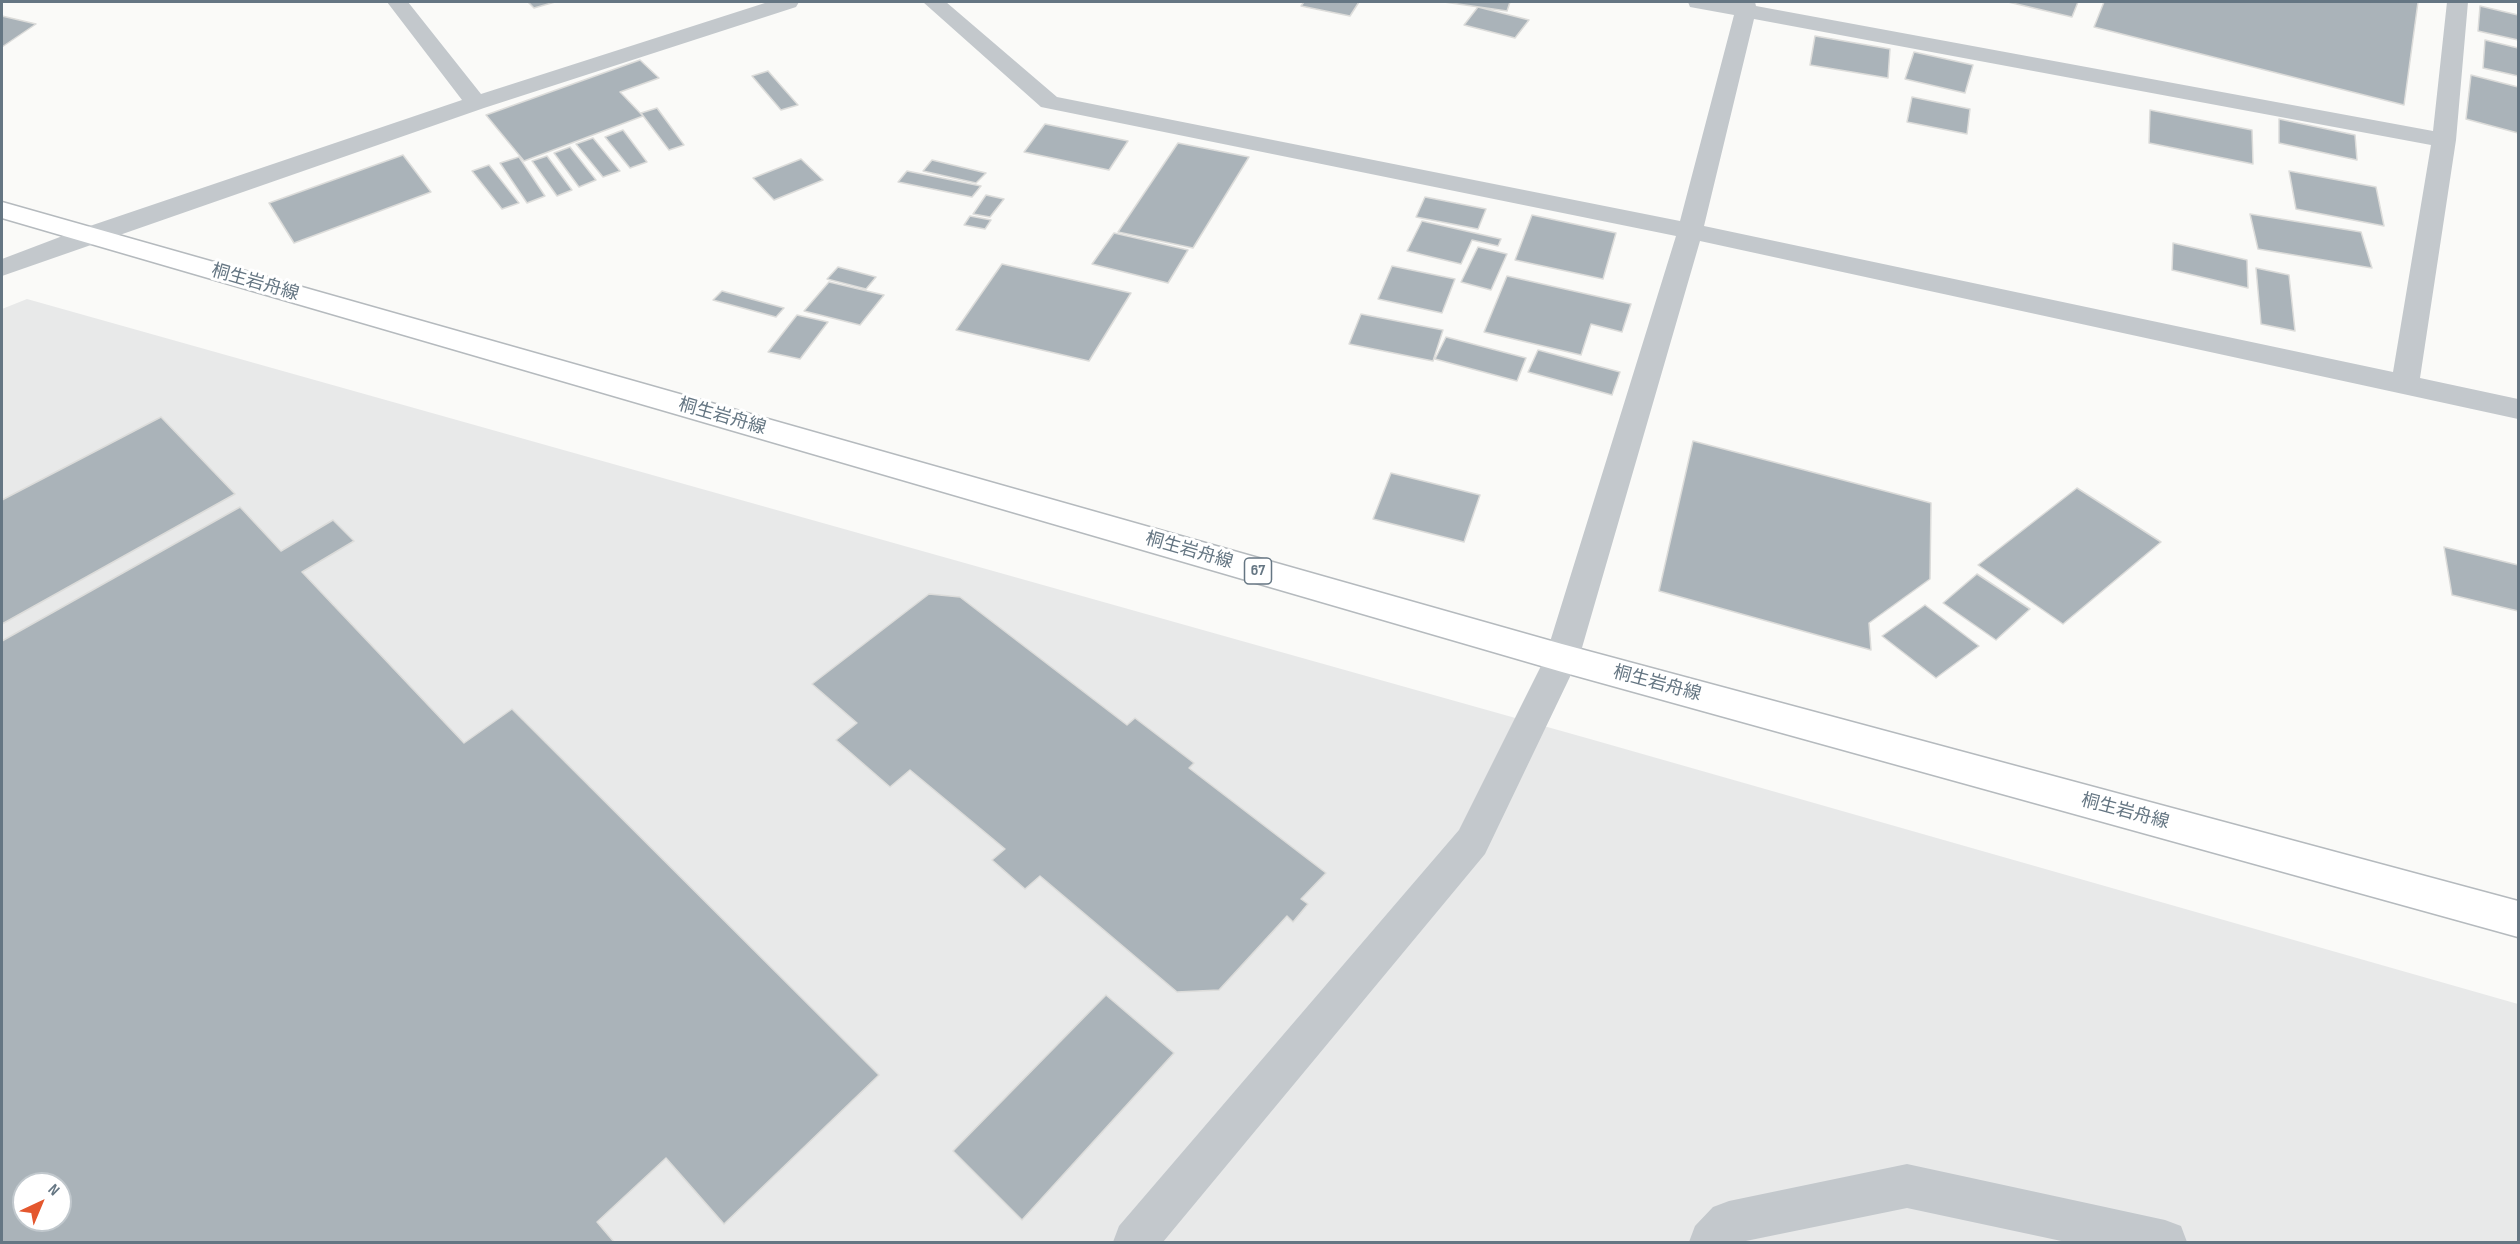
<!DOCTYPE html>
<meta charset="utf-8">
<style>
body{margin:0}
#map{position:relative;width:2520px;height:1244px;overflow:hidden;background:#fafaf8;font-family:"Sofia Sans Condensed",sans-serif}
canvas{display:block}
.frame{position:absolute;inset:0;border:3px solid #657683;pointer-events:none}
.north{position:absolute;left:12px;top:1172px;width:60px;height:60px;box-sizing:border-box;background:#fff;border:2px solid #c1c8cd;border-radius:50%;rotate:44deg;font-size:16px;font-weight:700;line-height:24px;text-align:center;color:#657683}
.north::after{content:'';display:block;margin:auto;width:21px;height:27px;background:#e4572e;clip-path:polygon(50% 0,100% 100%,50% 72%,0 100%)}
</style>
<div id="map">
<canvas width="2520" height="1244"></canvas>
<div class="frame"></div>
<div class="north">N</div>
</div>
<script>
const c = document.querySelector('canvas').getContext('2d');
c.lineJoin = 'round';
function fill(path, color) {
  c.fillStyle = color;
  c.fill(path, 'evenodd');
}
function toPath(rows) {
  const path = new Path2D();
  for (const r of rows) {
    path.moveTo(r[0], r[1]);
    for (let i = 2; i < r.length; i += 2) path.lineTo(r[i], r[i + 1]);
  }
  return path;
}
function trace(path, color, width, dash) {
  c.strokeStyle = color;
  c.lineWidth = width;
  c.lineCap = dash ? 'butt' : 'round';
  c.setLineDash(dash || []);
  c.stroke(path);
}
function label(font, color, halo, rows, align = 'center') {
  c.font = font + ' "Sofia Sans Condensed","Noto Sans JP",sans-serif';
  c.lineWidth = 6;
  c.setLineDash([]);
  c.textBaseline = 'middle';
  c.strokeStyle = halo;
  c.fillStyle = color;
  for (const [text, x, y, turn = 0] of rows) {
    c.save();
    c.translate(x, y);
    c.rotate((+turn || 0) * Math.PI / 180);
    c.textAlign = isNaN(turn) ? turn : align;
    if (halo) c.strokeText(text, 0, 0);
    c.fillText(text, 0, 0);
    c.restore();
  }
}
fill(toPath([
 [27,299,1590,739,2518,1004,2518,1242,2,1242,2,309],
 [24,1184,60,1184,60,1220,24,1220]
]), '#e8e9e9');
const building = toPath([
 [528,2,555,2,534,8,528,2],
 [1304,2,1359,2,1350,16,1301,6,1304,2],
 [1444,2,1510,2,1507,11,1444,2],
 [2008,2,2078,2,2072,17,2008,2],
 [2104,2,2418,2,2404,105,2094,27,2104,2],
 [2480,6,2518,15,2518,40,2478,31,2480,6],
 [1478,7,1529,20,1515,38,1464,25,1478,7],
 [2,16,36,24,2,47,2,16],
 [1815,36,1890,49,1888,78,1810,65,1815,36],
 [2485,40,2518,48,2518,76,2483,68,2485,40],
 [1914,52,1973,65,1965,93,1905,79,1914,52],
 [640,60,659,78,620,92,643,116,524,161,486,115,640,60],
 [768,71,798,105,781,110,752,76,768,71],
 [2471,75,2518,87,2518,133,2466,119,2471,75],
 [1912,97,1970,109,1967,134,1907,122,1912,97],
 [657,108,684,145,669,150,641,113,657,108],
 [2150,110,2252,130,2253,164,2149,143,2150,110],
 [2279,119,2355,135,2357,160,2279,143,2279,119],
 [1045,124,1128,141,1109,170,1024,152,1045,124],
 [623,130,647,162,630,168,605,137,623,130],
 [593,138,620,171,603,177,576,144,593,138],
 [1178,143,1249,157,1193,248,1118,232,1178,143],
 [570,147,596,180,579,187,554,153,570,147],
 [403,155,431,192,294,243,269,203,403,155],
 [547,156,572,190,557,196,532,161,547,156],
 [519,157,545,196,527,203,500,163,519,157],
 [801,159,823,180,774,200,753,178,801,159],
 [932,160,986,173,976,183,923,171,932,160],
 [489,165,519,203,502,209,472,171,489,165],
 [907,171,981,186,972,197,898,182,907,171],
 [2289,171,2376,187,2384,226,2296,209,2289,171],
 [986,195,1004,199,990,217,973,214,986,195],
 [1425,197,1486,209,1478,229,1416,217,1425,197],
 [2250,214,2361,232,2372,268,2258,249,2250,214],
 [1532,215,1616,233,1603,279,1515,260,1532,215],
 [970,216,991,220,985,229,964,225,970,216],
 [1422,221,1501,239,1498,246,1472,240,1461,264,1407,251,1422,221],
 [1114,233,1188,250,1168,283,1092,264,1114,233],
 [2173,243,2247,260,2248,288,2172,270,2173,243],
 [1478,247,1507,254,1491,290,1461,282,1478,247],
 [1002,264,1131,293,1089,361,956,330,1002,264],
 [1392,266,1455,279,1442,313,1378,299,1392,266],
 [838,267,876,277,866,289,827,279,838,267],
 [2256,268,2289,275,2295,331,2261,324,2256,268],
 [1507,276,1631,304,1622,332,1591,324,1581,355,1484,332,1507,276],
 [829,282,884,295,860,325,804,311,829,282],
 [722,291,784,308,776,317,713,300,722,291],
 [1361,314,1443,330,1433,361,1349,344,1361,314],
 [797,315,828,322,800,359,768,352,797,315],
 [1446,337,1526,358,1517,381,1435,359,1446,337],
 [1538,350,1620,372,1612,395,1528,372,1538,350],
 [161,417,235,494,2,624,2,500,161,417],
 [1693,441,1931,503,1930,579,1869,623,1871,650,1659,591,1693,441],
 [1391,473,1480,495,1464,542,1373,519,1391,473],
 [2077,488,2161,542,2063,624,1978,565,2077,488],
 [240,507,281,551,333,520,354,541,302,572,464,743,512,709,879,1075,724,1224,666,1158,597,1222,614,1242,2,1242,2,641,240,507],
 [24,1184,60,1184,60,1220,24,1220,24,1184],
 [2444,547,2518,565,2518,611,2452,595,2444,547],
 [1977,574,2030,609,1996,640,1943,603,1977,574],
 [929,594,960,597,1127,725,1135,718,1194,763,1189,768,1326,873,1301,899,1308,904,1293,922,1287,916,1219,990,1177,992,1040,876,1025,889,992,860,1005,849,910,770,890,787,836,740,857,723,812,684,929,594],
 [1925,605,1979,646,1936,678,1882,636,1925,605],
 [1106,995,1174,1053,1022,1220,953,1151,1106,995]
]);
fill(building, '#aab3b9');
trace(building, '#dcdcda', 1.5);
const major = toPath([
 [2,202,1562,644,2518,901,2518,937,1562,672,2,218,2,202]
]);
trace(major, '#b5babe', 3);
fill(toPath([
 [387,2,408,2,481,94,768,2,799,2,796,7,484,108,2,276,2,259,81,229,462,100,387,2],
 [923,2,946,2,1057,97,1680,221,1734,15,1690,7,1688,2,1755,2,1756,6,2433,131,2447,2,2468,2,2456,140,2420,378,2518,399,2518,419,1700,241,1579,658,1485,854,1163,1242,1113,1242,1119,1226,1459,830,1545,658,1676,236,1041,107,923,2],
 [1754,19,2431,145,2393,372,1704,226,1754,19],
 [1907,1164,2165,1220,2181,1226,2187,1242,2066,1242,1907,1208,1741,1242,1689,1242,1695,1226,1713,1207,1729,1201,1907,1164]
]), '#c3c8cc');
fill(major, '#fff');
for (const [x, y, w] of [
 [1258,571,27]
]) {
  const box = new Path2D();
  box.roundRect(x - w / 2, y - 13, w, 26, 4.5);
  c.fillStyle = '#fff';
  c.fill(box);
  trace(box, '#657683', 1.5);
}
label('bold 16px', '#657683', null, [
 ["67",1258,571]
]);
label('18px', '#657683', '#fff', [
 ["桐生岩舟線",255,283,16],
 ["桐生岩舟線",722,417,16],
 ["桐生岩舟線",1189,551,16],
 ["桐生岩舟線",1657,684,15],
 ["桐生岩舟線",2125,812,15]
]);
</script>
